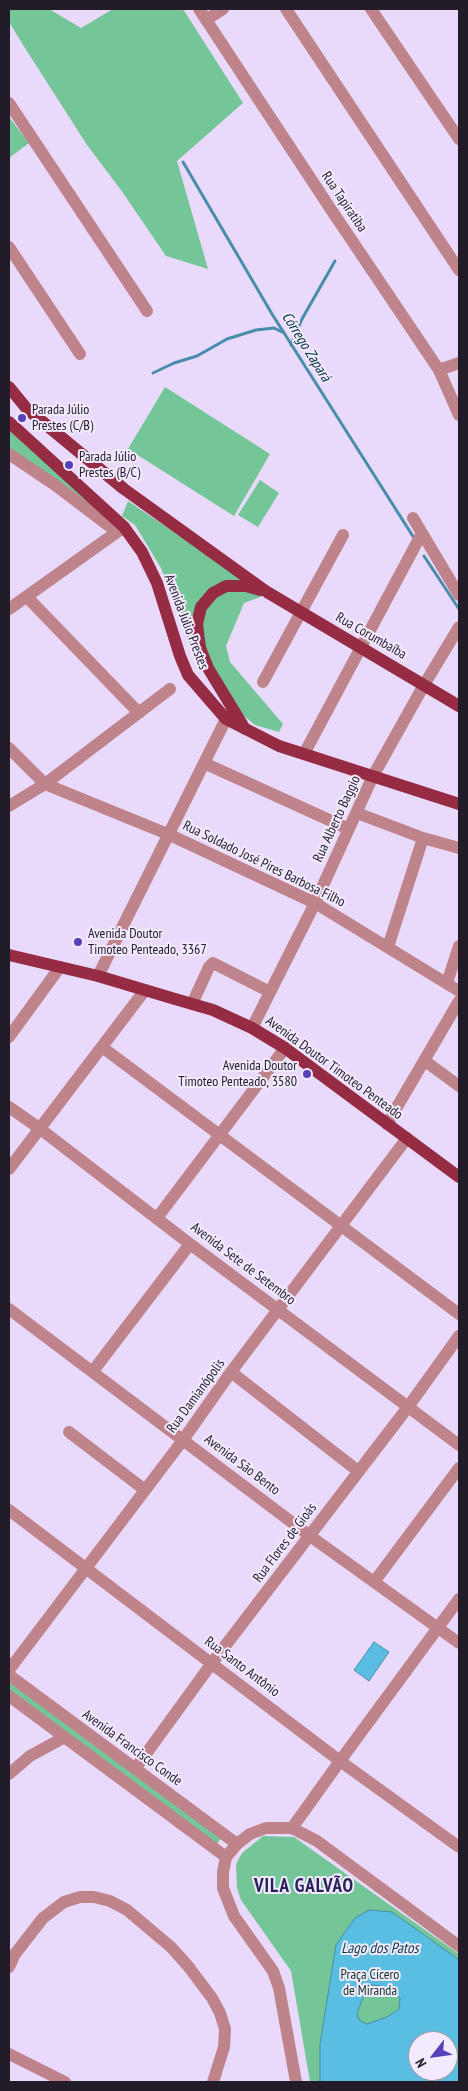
<!DOCTYPE html>
<meta charset="utf-8">
<style>
body{margin:0}
#map{position:relative;width:468px;height:2091px;overflow:hidden;background:#e9dafb;font-family:"PT Sans Narrow",sans-serif}
canvas{display:block}
.frame{position:absolute;inset:0;border:10px solid #211c28;pointer-events:none}
.north{position:absolute;left:408px;top:2031px;width:50px;height:50px;box-sizing:border-box;background:#f3eafe;border:1px solid #9f98a8;border-radius:50%;rotate:240deg;font-size:14px;font-weight:700;line-height:20px;text-align:center;color:#211c28}
.north::after{content:'';display:block;margin:auto;width:18px;height:22px;background:#5441b9;clip-path:polygon(50% 0,100% 100%,50% 72%,0 100%)}
</style>
<div id="map">
<canvas width="468" height="2091"></canvas>
<div class="frame"></div>
<div class="north">N</div>
</div>
<script>
const c = document.querySelector('canvas').getContext('2d');
c.lineJoin = 'round';
function fill(path, color) {
  c.fillStyle = color;
  c.fill(path, 'evenodd');
}
function toPath(rows) {
  const path = new Path2D();
  for (const r of rows) {
    path.moveTo(r[0], r[1]);
    for (let i = 2; i < r.length; i += 2) path.lineTo(r[i], r[i + 1]);
  }
  return path;
}
function trace(path, color, width, dash) {
  c.strokeStyle = color;
  c.lineWidth = width;
  c.lineCap = dash ? 'butt' : 'round';
  c.setLineDash(dash || []);
  c.stroke(path);
}
function label(font, color, halo, rows, align = 'center') {
  c.font = font + ' "PT Sans Narrow",sans-serif';
  c.lineWidth = 4;
  c.setLineDash([]);
  c.textBaseline = 'middle';
  c.strokeStyle = halo;
  c.fillStyle = color;
  for (const [text, x, y, turn = 0] of rows) {
    c.save();
    c.translate(x, y);
    c.rotate((+turn || 0) * Math.PI / 180);
    c.textAlign = isNaN(turn) ? turn : align;
    if (halo) c.strokeText(text, 0, 0);
    c.fillText(text, 0, 0);
    c.restore();
  }
}
fill(toPath([
 [9,9,49,9,81,28,113,9,183,9,243,103,177,161,208,269,166,256,121,190,87,145,25,48,9,22],
 [9,117,29,143,9,158],
 [165,387,270,454,234,516,128,449],
 [9,423,101,513,9,448],
 [260,480,279,493,258,527,238,515],
 [128,501,264,593,263,596,244,603,226,646,230,662,283,724,279,732,255,725,222,698,194,657,161,568,135,525,122,516],
 [9,1681,222,1837,217,1844,9,1692],
 [263,1836,294,1837,459,1954,459,2082,310,2082,291,1971,241,1900,237,1888,236,1864,242,1853],
 [418,2041,448,2041,448,2071,418,2071]
]), '#74c598');
const water = toPath([
 [374,1642,389,1652,369,1681,354,1670,374,1642],
 [369,1910,392,1912,459,1960,459,2082,320,2082,320,2044,336,1945,355,1918,369,1910],
 [371,1985,381,1986,392,1991,400,1998,399,2009,387,2017,367,2024,360,2021,357,2014,366,1989,371,1985],
 [418,2041,448,2041,448,2071,418,2071,418,2041]
]);
fill(water, '#59bee1');
trace(water, '#488daa', 1);
trace(toPath([
 [183,162,272,314,414,538],
 [291,345,302,319,335,261],
 [153,373,174,363,197,356,227,339,256,330,274,328,282,332],
 [424,556,459,609]
]), '#488daa', 3);
trace(toPath([
 [199,9,330,208,439,370,459,415],
 [286,9,459,270],
 [371,9,459,139],
 [206,20,223,9],
 [9,103,147,311],
 [9,247,80,354],
 [439,370,459,363],
 [9,454,55,485,117,532],
 [413,518,459,595],
 [27,597,139,713],
 [9,609,124,527],
 [263,682,343,535],
 [9,748,45,784,170,835,315,903,459,991],
 [304,754,422,533],
 [204,763,349,829],
 [9,806,45,784,170,689],
 [357,813,423,838,459,848],
 [388,947,423,838],
 [98,976,226,719],
 [447,983,459,946],
 [192,1004,209,967,213,963,270,992],
 [252,1028,315,903,373,776,424,685,459,627],
 [9,1037,60,967],
 [102,1047,459,1314],
 [425,1061,459,1086],
 [9,1107,39,1128,190,1244,459,1445],
 [387,1124,459,1001],
 [9,1169,145,990],
 [157,1218,285,1048],
 [9,1309,310,1536,459,1643],
 [93,1371,190,1244],
 [231,1372,358,1471],
 [69,1432,145,1490],
 [9,1510,340,1761,459,1847],
 [374,1582,459,1468],
 [9,1670,183,1440,231,1372,407,1138],
 [9,1675,237,1844],
 [9,1696,226,1857],
 [135,1769,212,1663,408,1407,459,1336],
 [9,1774,30,1756,63,1738],
 [292,1828,340,1761,459,1599],
 [9,1967,15,1954,43,1918,64,1902,80,1897,94,1897,110,1901,127,1910,171,1947,188,1966,212,1998,220,2013,225,2029,224,2047,213,2082],
 [9,2054,65,2082],
 [296,2082,279,1988,273,1971,234,1916,223,1888,223,1872,226,1857,237,1844,250,1834,266,1828,292,1828,317,1841,459,1946]
]), '#bf838b', 12);
trace(toPath([
 [9,387,27,409,124,489,267,592,459,706],
 [9,422,124,527,142,552,157,583,180,656,188,675,226,719,279,746,459,804],
 [245,729,208,668,200,648,197,624,201,607,213,593,226,586,246,586,260,590],
 [9,955,98,976,175,999,213,1010,252,1028,285,1048,459,1177]
]), '#962c44', 12);
for (const [x, y, r, color] of [
 [22,418,5,"#5441b9"],
 [69,465,5,"#5441b9"],
 [78,942,5,"#5441b9"],
 [307,1074,5,"#5441b9"]
]) {
  const dot = new Path2D();
  dot.arc(x, y, r, 0, 2 * Math.PI);
  c.fillStyle = color;
  c.fill(dot);
  trace(dot, '#f3eafe', 2);
}
label('14px', '#211c28', '#f3eafe', [
 ["Rua Tapiratiba",344,202,56],
 ["Avenida Júlio Prestes",186,622,69],
 ["Rua Corumbaíba",371,636,30],
 ["Rua Alberto Baggio",337,819,-65],
 ["Rua Soldado José Pires Barbosa Filho",264,864,26],
 ["Avenida Doutor Timoteo Penteado",334,1068,36],
 ["Avenida Sete de Setembro",243,1264,37],
 ["Rua Damianópolis",196,1396,-54],
 ["Avenida São Bento",242,1465,37],
 ["Rua Flores de Gioás",285,1543,-53],
 ["Rua Santo Antônio",242,1667,37],
 ["Avenida Francisco Conde",132,1748,36]
]);
label('14px', '#211c28', '#f3eafe', [
 ["Parada Júlio",32,410],
 ["Prestes (C/B)",32,426],
 ["Parada Júlio",79,457],
 ["Prestes (B/C)",79,473],
 ["Avenida Doutor",88,934],
 ["Timoteo Penteado, 3367",88,950],
 ["Avenida Doutor",297,1066,"right"],
 ["Timoteo Penteado, 3580",297,1082,"right"]
], 'left');
label('14px', '#0e3320', '#f3eafe', [
 ["Praça Cícero",370,1975],
 ["de Miranda",370,1991]
]);
label('italic 15px', '#073745', '#f3eafe', [
 ["Córrego Zapará",306,347,58],
 ["Lago dos Patos",380,1949]
]);
c.letterSpacing = '1px';
label('bold 19px', '#28215b', '#f3eafe', [
 ["VILA GALVÃO",304,1887]
]);
c.letterSpacing = '0px';
</script>
